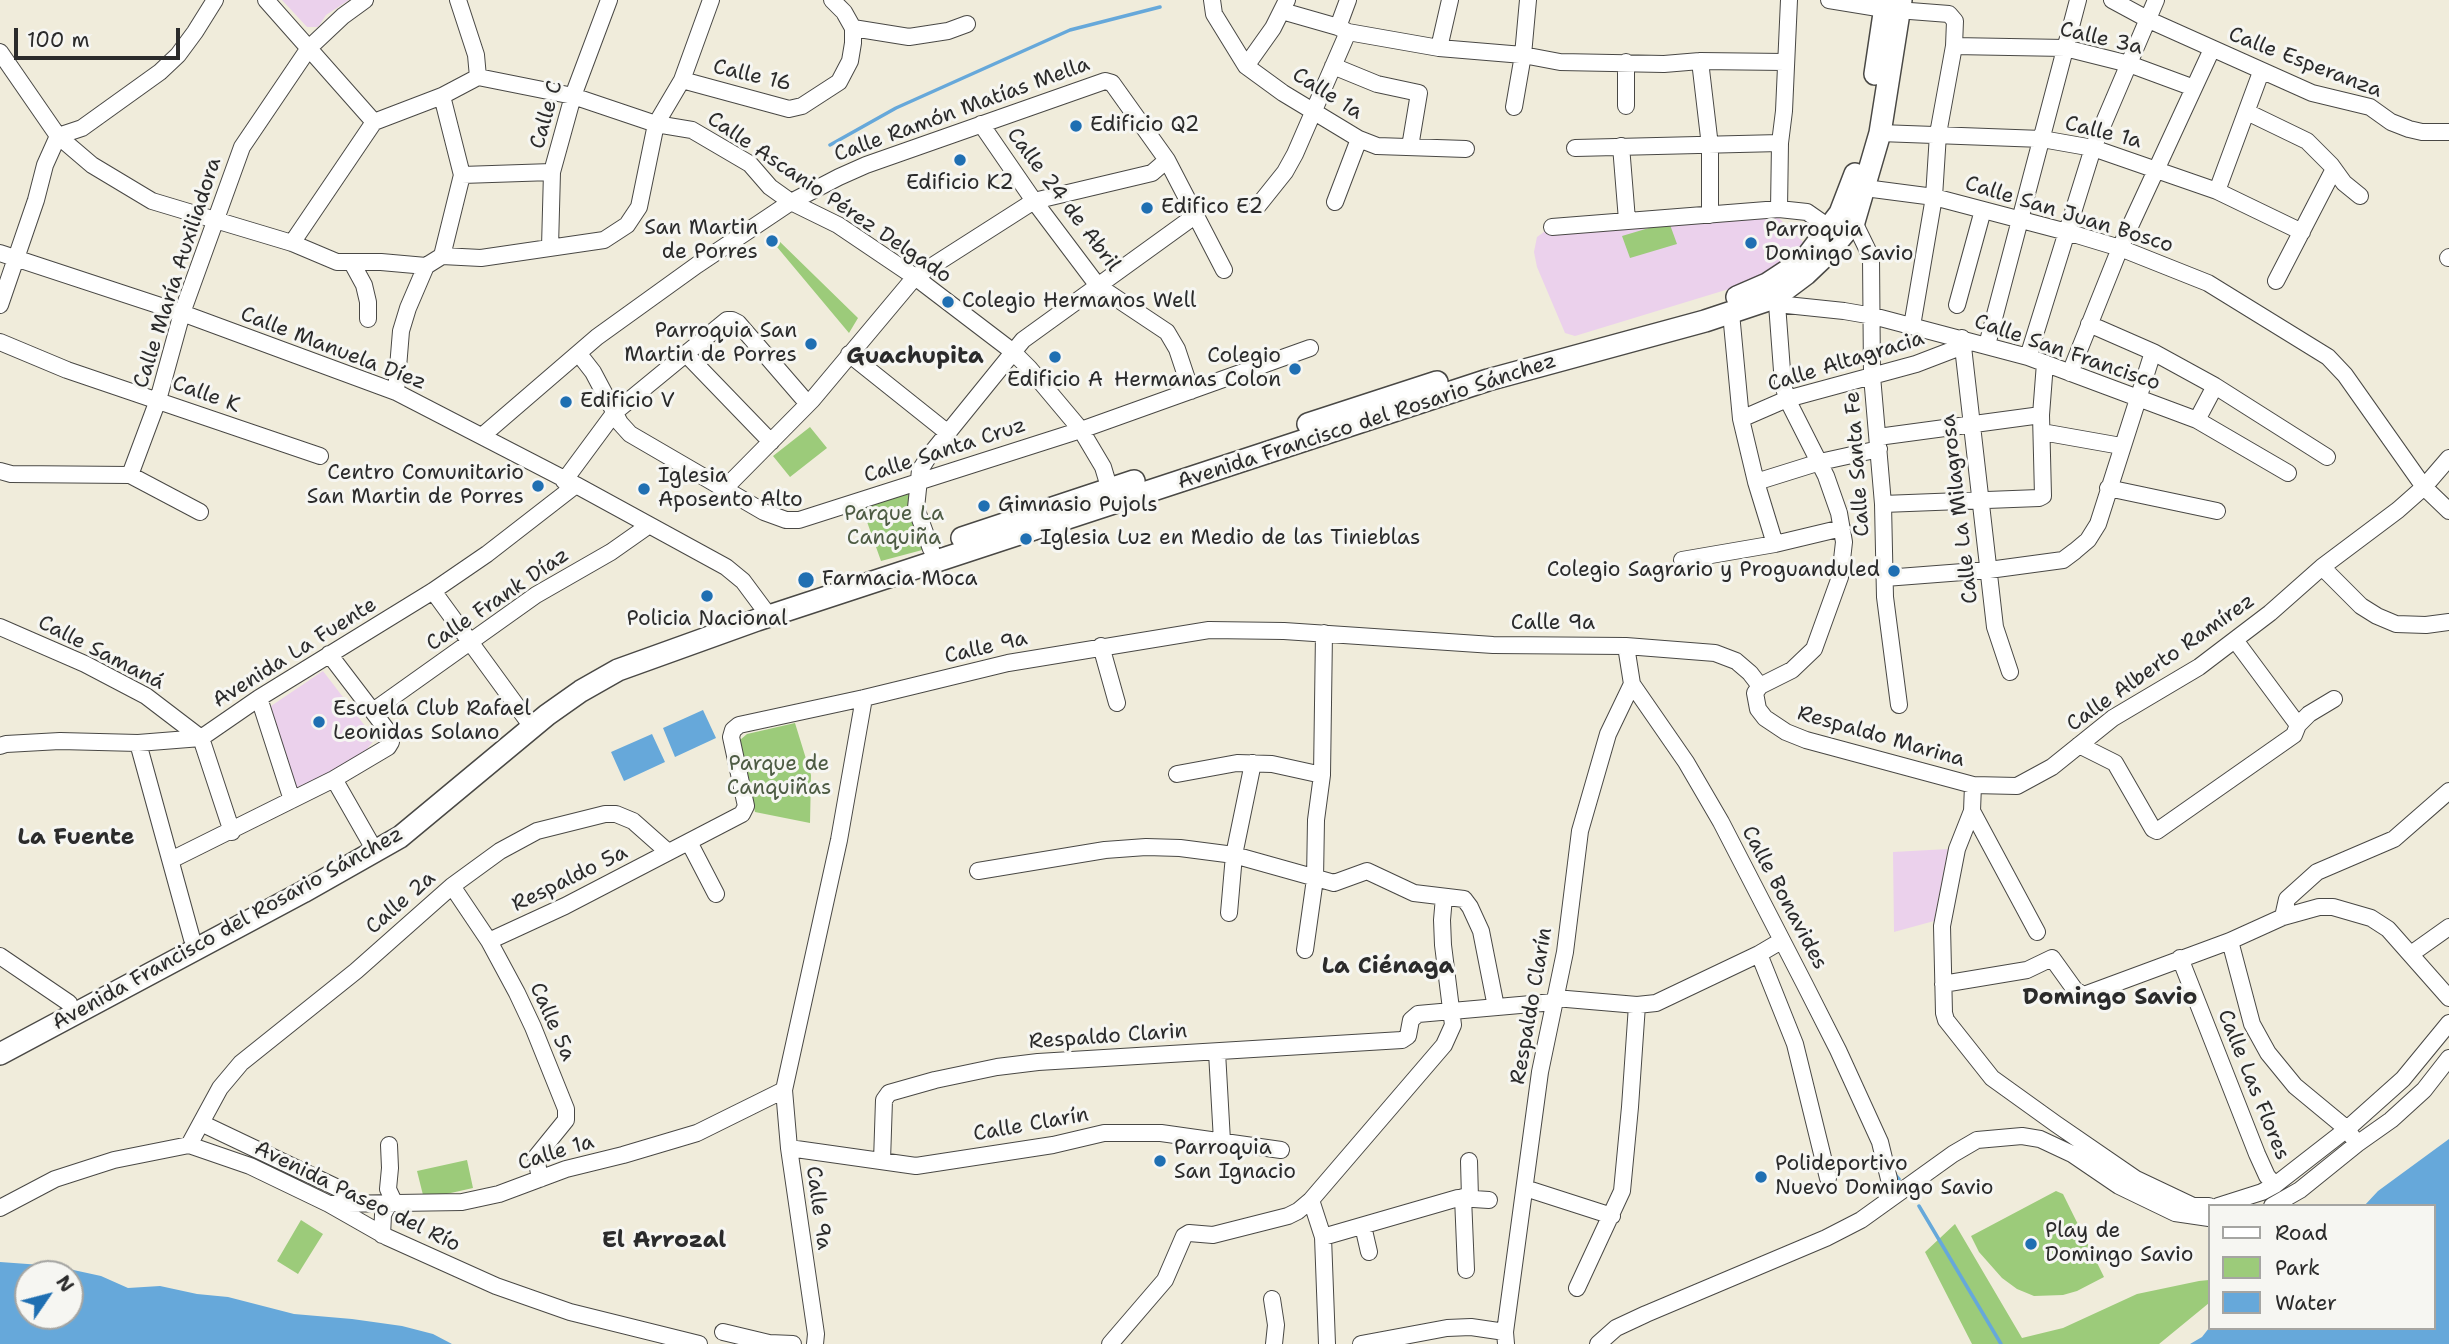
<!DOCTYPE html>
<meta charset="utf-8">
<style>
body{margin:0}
#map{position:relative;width:2449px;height:1344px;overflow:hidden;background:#f0ecdb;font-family:"Shantell Sans",sans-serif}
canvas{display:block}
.legend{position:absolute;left:2208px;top:1204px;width:228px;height:126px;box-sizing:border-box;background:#f6f6f2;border:2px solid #a5a5a2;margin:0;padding:9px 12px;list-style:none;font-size:21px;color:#2b2b2b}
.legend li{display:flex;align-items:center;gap:14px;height:35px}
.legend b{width:35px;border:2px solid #a5a5a2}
.north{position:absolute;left:14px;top:1260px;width:70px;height:70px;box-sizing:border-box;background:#f6f6f2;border:2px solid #a5a5a2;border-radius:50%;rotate:55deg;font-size:19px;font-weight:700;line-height:28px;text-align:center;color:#2b2b2b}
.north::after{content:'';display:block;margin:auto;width:24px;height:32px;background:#1f6fb2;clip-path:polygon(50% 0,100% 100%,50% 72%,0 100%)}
.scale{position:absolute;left:14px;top:28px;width:166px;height:32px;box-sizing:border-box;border:4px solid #2b2b2b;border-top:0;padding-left:9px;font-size:21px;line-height:24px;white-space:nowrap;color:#2b2b2b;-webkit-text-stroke:5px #f6f6f2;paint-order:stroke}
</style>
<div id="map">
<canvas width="2449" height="1344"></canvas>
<ul class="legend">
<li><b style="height:9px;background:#fff"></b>Road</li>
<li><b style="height:19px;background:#9ccb7a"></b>Park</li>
<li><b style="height:19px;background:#66a8da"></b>Water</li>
</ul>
<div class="north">N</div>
<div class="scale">100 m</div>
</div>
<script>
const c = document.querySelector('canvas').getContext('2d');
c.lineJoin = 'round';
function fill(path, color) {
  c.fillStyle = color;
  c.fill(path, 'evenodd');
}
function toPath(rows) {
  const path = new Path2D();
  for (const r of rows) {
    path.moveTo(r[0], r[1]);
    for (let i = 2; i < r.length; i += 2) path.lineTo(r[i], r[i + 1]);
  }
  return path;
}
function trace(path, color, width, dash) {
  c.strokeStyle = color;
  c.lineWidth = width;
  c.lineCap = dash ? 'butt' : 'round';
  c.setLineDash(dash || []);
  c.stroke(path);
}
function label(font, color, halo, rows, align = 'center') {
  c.font = font + ' "Shantell Sans",sans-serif';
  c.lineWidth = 6;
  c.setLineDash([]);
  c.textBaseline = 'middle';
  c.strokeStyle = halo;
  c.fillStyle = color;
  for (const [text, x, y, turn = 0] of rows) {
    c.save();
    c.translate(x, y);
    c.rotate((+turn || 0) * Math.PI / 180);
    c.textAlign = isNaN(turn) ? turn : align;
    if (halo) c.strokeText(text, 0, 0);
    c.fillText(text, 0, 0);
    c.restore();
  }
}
fill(toPath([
 [282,0,349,0,326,15,318,27,307,27],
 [1773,212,1807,246,1790,258,1742,285,1575,336,1565,333,1537,267,1534,252,1537,237,1548,229],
 [323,671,375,739,367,749,342,769,294,792,271,706],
 [1948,849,1934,921,1894,932,1893,852]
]), '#ebd1ec');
fill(toPath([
 [1669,222,1677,244,1630,258,1622,236],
 [775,237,858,318,849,333,772,241],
 [810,427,827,448,790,477,773,456],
 [908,492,926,549,881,561,861,505],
 [795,723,811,775,810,823,755,812,740,740,747,734],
 [467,1160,473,1188,424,1199,417,1171],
 [2056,1191,2063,1194,2104,1277,2077,1291,2063,1295,2034,1296,2017,1289,2002,1278,1979,1252,1971,1236],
 [301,1220,323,1234,298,1274,277,1261],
 [1955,1224,2022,1338,2063,1328,2137,1294,2199,1281,2209,1280,2209,1303,2159,1344,1972,1344,1925,1252]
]), '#9ccb7a');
fill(toPath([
 [703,710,716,738,675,757,663,728],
 [652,734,665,762,624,781,611,752],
 [2449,1139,2449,1344,2190,1344,2202,1337,2209,1328,2433,1328,2433,1206,2364,1206,2378,1191],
 [0,1262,55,1266,101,1276,128,1288,160,1286,197,1294,228,1297,294,1314,352,1319,402,1326,433,1334,452,1344,0,1344],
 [28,1274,70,1274,70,1316,28,1316]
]), '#66a8da');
trace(toPath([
 [830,145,896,108,1070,30,1160,7],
 [1894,1173,1899,1179],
 [1919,1206,2001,1344]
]), '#66a8da', 3.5);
const minor = toPath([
 [266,0,374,122],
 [458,0,476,55,478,77],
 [1212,0,1214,14,1246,66,1283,93,1359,139,1377,146,1466,149],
 [1829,0,1884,9,1949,14,1955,21,1954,46,1938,134,1934,197,1912,326],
 [2112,0,2149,20,2312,93,2370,107,2391,122,2409,129,2422,132,2449,132],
 [1282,11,1338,27,1348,32,1439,48,1523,55,1560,62,1664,64,1700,61,1785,62],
 [1338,27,1348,0],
 [853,28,909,37,948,31,967,24],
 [1954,46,2065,48,2129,64,2194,88],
 [1439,48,1450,0],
 [0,52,58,136,92,165,152,201,292,243,337,262,381,262,426,266,442,256,481,258,604,240,627,225,639,207,656,124,682,80,711,0],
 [1700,61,1710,146,1710,215],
 [1246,66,1273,28,1287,0],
 [1333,66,1377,84,1419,93,1410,147],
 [682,80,789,109,802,106,839,82,850,61,853,43,853,28,844,12,832,0],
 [1626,106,1626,62],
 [1514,107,1523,55,1528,0],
 [2247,112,2307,141,2331,165,2344,183,2360,196],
 [981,124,1034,201,1098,286,1167,332,1177,349,1191,391],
 [1880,133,2042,139,2093,148,2217,191,2302,232],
 [1621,146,1627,220],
 [1575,148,1780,143],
 [462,175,552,172],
 [1865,188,1934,197,2067,232,2120,248,2208,283,2328,357,2345,375,2424,487,2449,511],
 [2217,191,2261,72],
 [1335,202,1359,139],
 [1257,207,1285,172,1295,154,1348,32],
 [1779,209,1780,143,1784,111,1789,0],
 [1854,222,1871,257,1872,376,1883,504,1885,597,1899,705],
 [1552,227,1779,209,1807,212,1830,228],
 [292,243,374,122,442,96,478,77,573,96,656,124,692,130,750,164,770,187,791,202,838,225,915,277,1012,351,1029,368,1081,430,1103,467,1112,497],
 [550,247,552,172,573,96,609,0],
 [0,253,182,313,396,392,576,485,726,567,743,581,769,616],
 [442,256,462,175,442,96],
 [2448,258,2449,257],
 [352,263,364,285,368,302,368,319],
 [2276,281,2334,169],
 [1770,290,1777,304,1783,384,1787,399,1826,476,1839,513,1844,542,1840,577,1814,649,1792,670,1760,686,1755,693,1758,709,1765,718,1786,732,1806,740,1973,785,2017,786,2052,767,2113,718,2199,667,2270,613,2322,567,2398,510,2424,487,2449,458],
 [1777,304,1844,311,1873,316,2028,357,2197,420,2288,473],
 [0,305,36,200,45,165,58,136,82,128,160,72,178,55,195,32,215,0],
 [1957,305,1983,210],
 [1731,313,1741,419,1756,482,1775,544],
 [2089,324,2153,352,2215,386,2327,457],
 [1962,338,1995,627,2010,672],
 [0,342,67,370,320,456],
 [1987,345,2078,0],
 [579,354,593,372,620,423,630,434,764,512,786,520,799,520,1081,430,1310,348],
 [686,354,771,442],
 [849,354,948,433],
 [2028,357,2093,148,2156,0],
 [2070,373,2120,248,2212,49],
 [396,392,401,331,408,308,426,266],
 [1741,419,1787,399,1916,364,1963,346],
 [2197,420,2215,386],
 [2042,432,2121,446],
 [482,436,597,337,697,265,791,202,839,177,866,165,1105,81,1112,83,1167,160,1224,270],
 [1878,437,2041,415],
 [0,471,11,474,130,475,200,512],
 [130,475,158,400,182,313,242,147,309,48,343,16,365,0],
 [564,481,615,412,727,320,732,320,738,323,808,404],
 [1756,482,1820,462,1879,449],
 [2108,488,2217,511],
 [723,490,812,400,915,277,1034,201,1152,173,1167,160],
 [1883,504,2039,498,2043,496,2041,415,2045,363],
 [931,549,916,508,920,470,929,456,1023,340,1196,215],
 [1682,560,1775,544,1842,528],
 [2322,567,2361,606,2377,616,2396,624,2426,625,2449,622],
 [1885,578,1989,570,2063,560,2075,551,2088,540,2098,524,2153,352],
 [433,591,527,720],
 [0,627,85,664,146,696,201,738,232,832],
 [2235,640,2298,725],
 [1101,646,1117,703],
 [1626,646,1632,684,1686,762,1721,822,1804,983,1838,1050,1880,1142,1889,1179],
 [259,698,292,800],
 [373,711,536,595,611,552,648,526],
 [138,743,192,939],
 [2079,745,2115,763,2153,829,2157,831,2294,735,2298,725,2309,714,2334,699],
 [0,746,6,744,60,741,138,743,201,738,259,698,433,591,487,554,576,485],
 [1177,774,1237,763,1272,764,1322,775],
 [334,779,370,842],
 [1973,785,1972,811,1957,849,1942,926,1944,1013,1946,1020,1992,1078,2056,1124,2136,1179,2193,1206,2209,1206],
 [1972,811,2037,932],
 [689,842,716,894],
 [171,860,334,779,388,747,391,742,390,734,329,654],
 [978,871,1105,850,1146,847,1180,848,1234,855,1334,883,1367,871,1414,893,1464,899,1470,907,1481,931,1496,1007],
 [452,886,489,941,517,993,533,1027,566,1109,566,1120,536,1157,540,1179],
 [1229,913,1234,855,1253,763],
 [2283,917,2287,899,2317,872,2394,839,2449,791],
 [489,941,565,906,742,814,746,806,731,737,733,730,739,725,864,698,1008,663,1209,630,1284,631,1493,645,1626,646,1715,653,1736,661,1750,673,1760,686],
 [1781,941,1759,954,1795,1044,1828,1178],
 [2230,941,2252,1024,2268,1053,2295,1086,2347,1129,2357,1144],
 [1305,950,1315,879,1316,820,1322,775,1324,633],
 [2411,954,2449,927],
 [0,956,69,1003],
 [2180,958,2257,1154,2267,1176,2275,1185],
 [1943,984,2027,970,2052,958,2075,990,2084,995,2230,941,2283,917,2319,907,2333,907,2371,918,2388,929,2449,998],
 [1555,998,1637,1005,1656,1003,1759,954],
 [1217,1052,1222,1141],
 [201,1123,342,1190],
 [189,1145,220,1088,241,1063,356,971,452,886,500,851,537,831,605,814,616,814,633,821,668,852],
 [789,1148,916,1166,1053,1145,1104,1133,1161,1133,1281,1150],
 [882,1161,884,1100,889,1093,935,1080,997,1067,1038,1062,1402,1040,1408,1036,1411,1020,1418,1014,1554,1002],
 [1469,1161,1470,1198],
 [1525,1188,1612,1216],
 [1463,1197,1466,1270],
 [1311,1200,1323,1237,1327,1344],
 [331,1204,462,1202,499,1194,566,1169,623,1155,697,1133,784,1090],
 [2218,1206,2262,1192,2275,1185,2347,1129,2403,1079,2449,1023],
 [2272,1206,2300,1190,2357,1144,2391,1120,2424,1090,2449,1058],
 [0,1208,55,1179,114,1160,189,1145,250,1166,329,1204,387,1237,496,1286,570,1312,699,1344],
 [1363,1226,1369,1252],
 [382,1235,383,1215,387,1207,394,1202,388,1189,390,1168,389,1145],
 [1323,1237,1458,1198,1489,1200],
 [1577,1288,1622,1191,1630,1107,1637,1005],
 [1272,1299,1276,1325,1274,1344],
 [723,1332,769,1343,793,1344],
 [815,1344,816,1334,789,1148,784,1090,839,840,864,698],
 [1110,1344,1165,1280,1184,1236,1189,1233,1213,1235,1288,1216,1298,1211,1311,1200,1444,1045,1453,1025,1443,945,1442,920,1444,897],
 [1361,1344,1447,1328,1471,1327,1505,1332],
 [1506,1344,1505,1332,1540,1072,1565,952,1580,831,1608,734,1632,684],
 [1598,1344,1616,1328,1646,1314,1826,1238,1861,1220,1953,1154,1977,1140,2022,1136,2040,1139,2072,1154,2119,1186,2175,1213,2209,1218]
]);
const major = toPath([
 [1875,74,1886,0],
 [1737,297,1767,284,1805,259,1840,213,1855,174],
 [1308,424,1437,382],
 [962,538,1134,481],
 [0,1054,303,892,400,837,547,715,581,691,618,670,757,620,1488,380,1705,321,1774,298,1806,274,1826,255,1854,222,1880,133,1901,0]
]);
trace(minor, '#494845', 18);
trace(major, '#494845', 24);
trace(minor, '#fff', 16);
trace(major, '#fff', 21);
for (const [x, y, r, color] of [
 [1076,126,7,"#1f6fb2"],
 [960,160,7,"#1f6fb2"],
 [1147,208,7,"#1f6fb2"],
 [772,241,7,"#1f6fb2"],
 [1751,243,7,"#1f6fb2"],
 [948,302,7,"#1f6fb2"],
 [811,344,7,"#1f6fb2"],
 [1055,357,7,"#1f6fb2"],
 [1295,369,7,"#1f6fb2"],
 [566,402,7,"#1f6fb2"],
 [538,486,7,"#1f6fb2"],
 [644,489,7,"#1f6fb2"],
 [984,506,7,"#1f6fb2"],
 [1026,539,7,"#1f6fb2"],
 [1894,571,7,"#1f6fb2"],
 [806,580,9,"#1f6fb2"],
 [707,596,7,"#1f6fb2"],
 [319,722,7,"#1f6fb2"],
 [1160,1161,7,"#1f6fb2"],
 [1761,1177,7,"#1f6fb2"],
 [2031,1244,7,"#1f6fb2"]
]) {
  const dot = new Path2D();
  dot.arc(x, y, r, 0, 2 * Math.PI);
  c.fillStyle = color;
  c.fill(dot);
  trace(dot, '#f6f6f2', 2.5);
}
label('21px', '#2b2b2b', '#f6f6f2', [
 ["Calle 3a",2101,39,13],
 ["Calle Esperanza",2305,63,21],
 ["Calle 16",752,76,13],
 ["Calle 1a",1327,94,32],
 ["Calle Ramón Matías Mella",962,110,-20],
 ["Calle C",547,115,-74],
 ["Calle 1a",2103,133,14],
 ["Calle Ascanio Pérez Delgado",829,198,34],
 ["Calle 24 de Abril",1063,200,53],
 ["Calle San Juan Bosco",2069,215,17],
 ["Calle María Auxiliadora",178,273,-72],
 ["Calle Manuela Díez",333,349,21],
 ["Calle San Francisco",2067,353,19],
 ["Calle Altagracia",1846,362,-17],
 ["Calle K",206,395,20],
 ["Avenida Francisco del Rosario Sánchez",1367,422,-18],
 ["Calle Santa Cruz",945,451,-18],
 ["Calle Santa Fe",1858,464,-94],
 ["Calle La Milagrosa",1960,509,-97],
 ["Calle Frank Díaz",498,600,-34],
 ["Calle 9a",1553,624],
 ["Calle 9a",986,648,-13],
 ["Calle Samaná",101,653,27],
 ["Avenida La Fuente",295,653,-32],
 ["Calle Alberto Ramírez",2161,663,-35],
 ["Respaldo Marina",1881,737,16],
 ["Respaldo 5a",570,879,-26],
 ["Calle Bonavides",1784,898,62],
 ["Calle 2a",401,903,-41],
 ["Avenida Francisco del Rosario Sánchez",228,929,-29],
 ["Respaldo Clarín",1532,1006,-80],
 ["Calle 5a",552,1022,66],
 ["Respaldo Clarin",1108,1037,-4],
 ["Calle Las Flores",2253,1085,68],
 ["Calle Clarín",1031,1125,-10],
 ["Calle 1a",556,1153,-17],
 ["Avenida Paseo del Río",357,1197,26],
 ["Calle 9a",818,1208,82]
]);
label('21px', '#2b2b2b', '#f6f6f2', [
 ["Edificio Q2",1090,126],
 ["Edificio K2",960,184,"center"],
 ["Edifico E2",1161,208],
 ["San Martin",758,229,"right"],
 ["de Porres",758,253,"right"],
 ["Parroquia",1765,231],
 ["Domingo Savio",1765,255],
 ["Colegio Hermanos Well",962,302],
 ["Parroquia San",797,332,"right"],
 ["Martin de Porres",797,356,"right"],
 ["Colegio",1281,357,"right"],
 ["Hermanas Colon",1281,381,"right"],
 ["Edificio A",1055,381,"center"],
 ["Edificio V",580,402],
 ["Centro Comunitario",524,474,"right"],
 ["San Martin de Porres",524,498,"right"],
 ["Iglesia",658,477],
 ["Aposento Alto",658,501],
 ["Gimnasio Pujols",998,506],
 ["Iglesia Luz en Medio de las Tinieblas",1040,539],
 ["Colegio Sagrario y Proguanduled",1880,571,"right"],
 ["Farmacia Moca",822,580],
 ["Policia Nacional",707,620,"center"],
 ["Escuela Club Rafael",333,710],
 ["Leonidas Solano",333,734],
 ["Parroquia",1174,1149],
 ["San Ignacio",1174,1173],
 ["Polideportivo",1775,1165],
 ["Nuevo Domingo Savio",1775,1189],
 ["Play de",2045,1232],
 ["Domingo Savio",2045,1256]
], 'left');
label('21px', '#4d5b43', '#f6f6f2', [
 ["Parque La",894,515],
 ["Canquiña",894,539],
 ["Parque de",779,765],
 ["Canquiñas",779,789]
]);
label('bold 23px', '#2b2b2b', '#f6f6f2', [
 ["Guachupita",915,357],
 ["La Fuente",76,838],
 ["La Ciénaga",1388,967],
 ["Domingo Savio",2110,998],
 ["El Arrozal",664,1241]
]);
</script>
